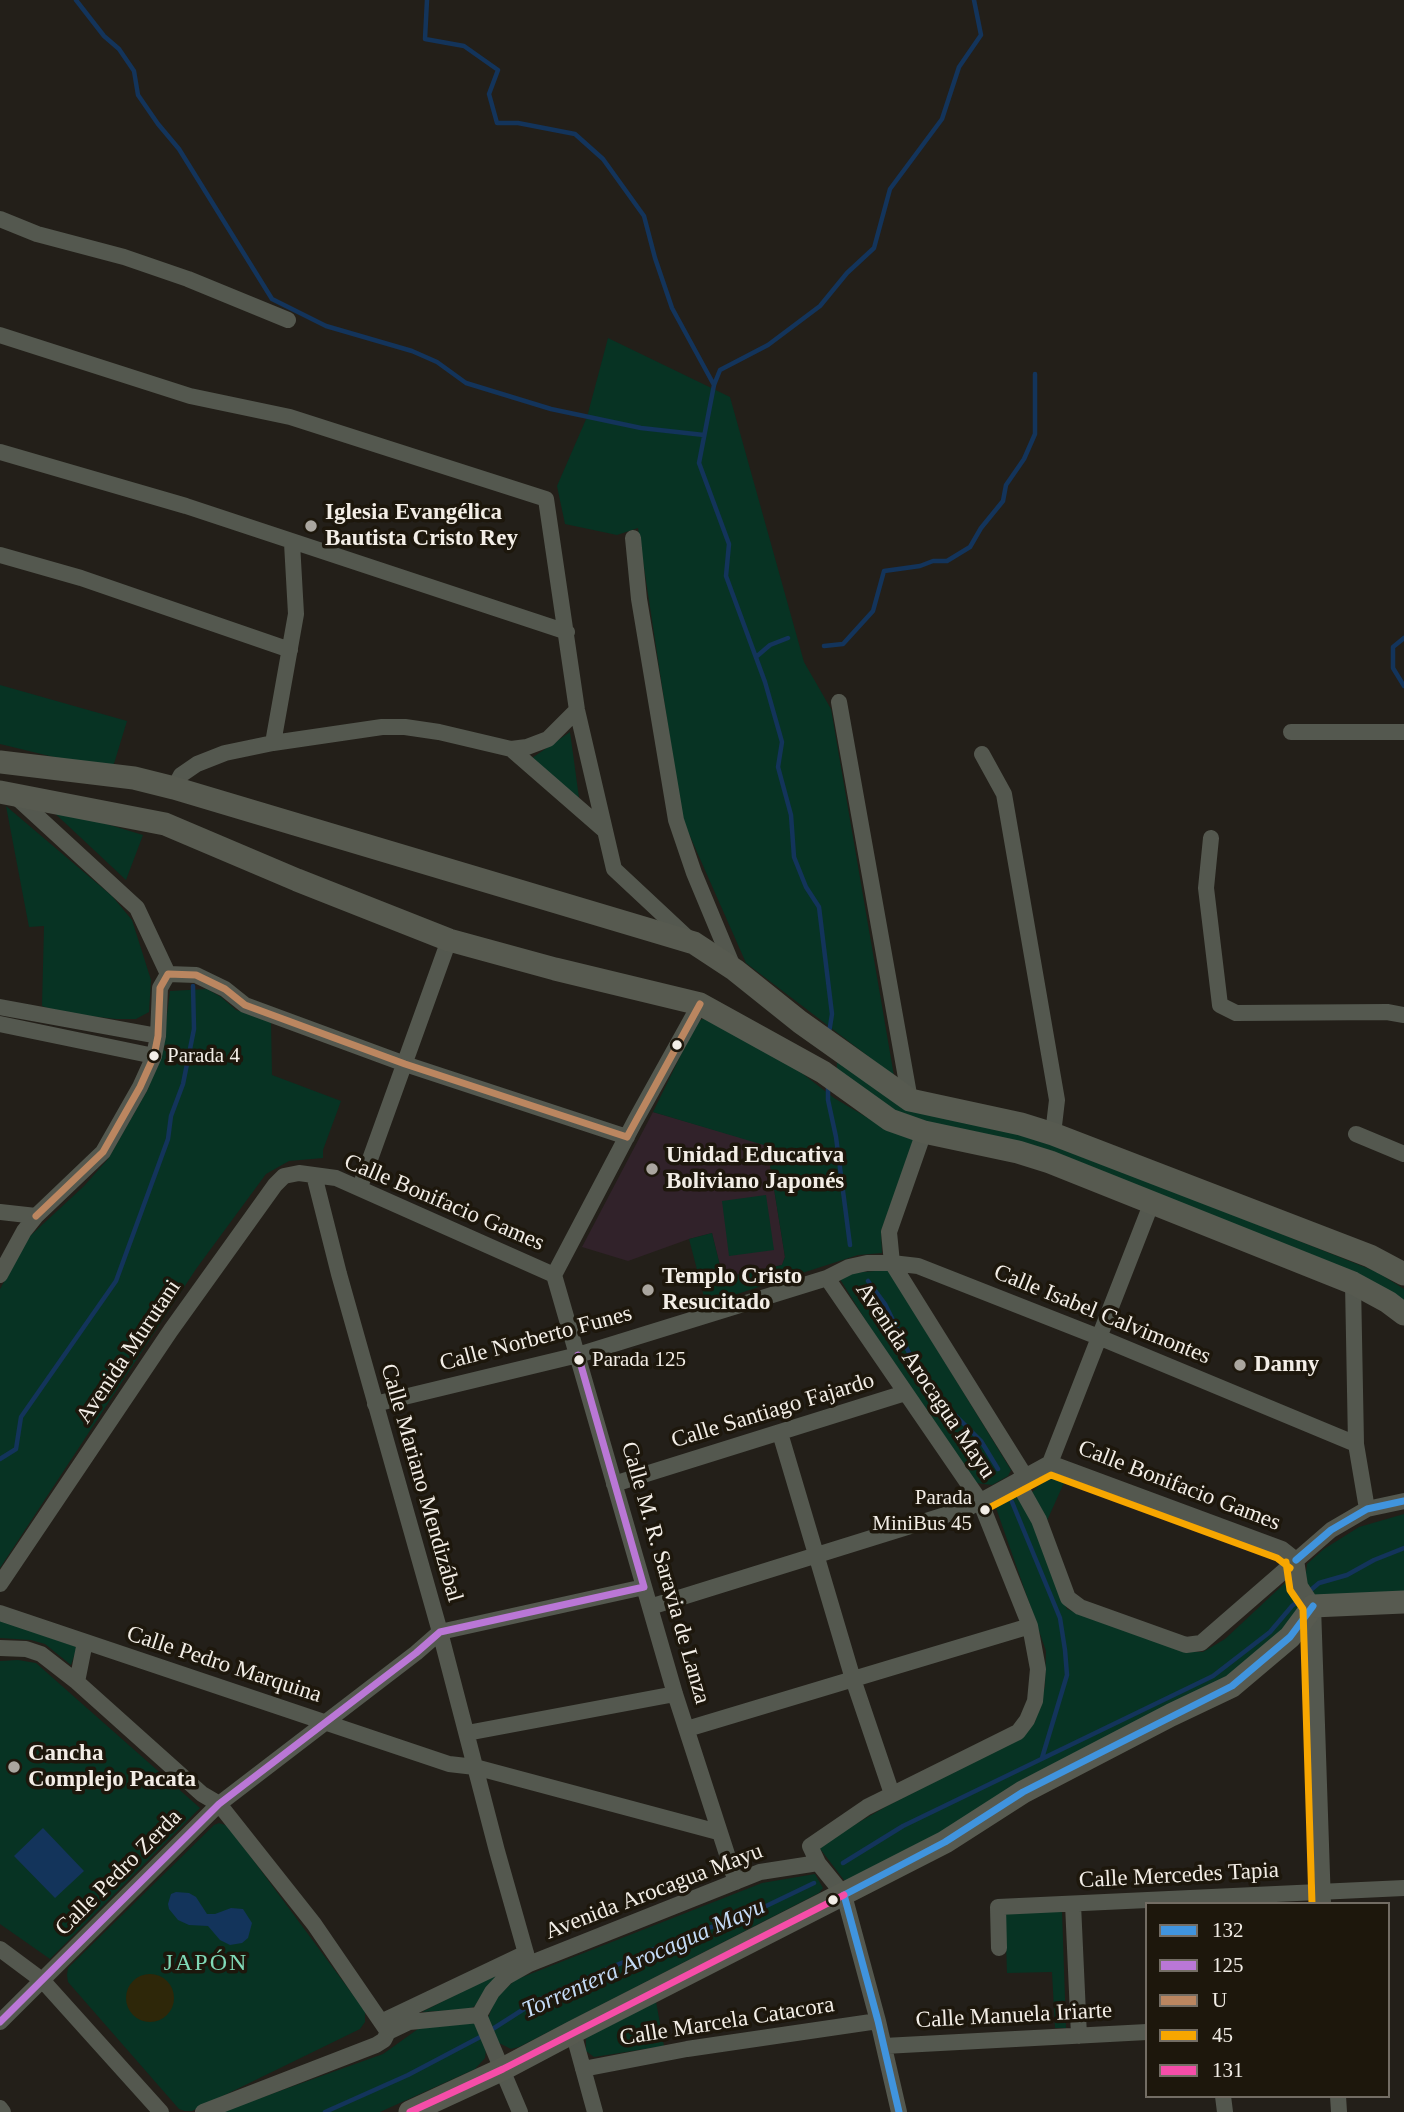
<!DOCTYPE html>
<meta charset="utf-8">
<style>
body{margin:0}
#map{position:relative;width:1404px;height:2112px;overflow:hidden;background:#231f19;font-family:Georgia,serif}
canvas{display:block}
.legend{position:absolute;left:1145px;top:1902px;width:245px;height:196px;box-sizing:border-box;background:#1d170c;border:2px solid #736d64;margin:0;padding:9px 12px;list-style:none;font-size:21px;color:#f3eee7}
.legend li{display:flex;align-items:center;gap:14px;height:35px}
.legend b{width:35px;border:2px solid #736d64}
</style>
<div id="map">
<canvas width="1404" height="2112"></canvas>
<ul class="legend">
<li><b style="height:9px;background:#4094de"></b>132</li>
<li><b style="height:9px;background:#ba77d6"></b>125</li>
<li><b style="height:9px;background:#bb8660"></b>U</li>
<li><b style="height:9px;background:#f7a600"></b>45</li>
<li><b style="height:9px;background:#f54da8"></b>131</li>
</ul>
</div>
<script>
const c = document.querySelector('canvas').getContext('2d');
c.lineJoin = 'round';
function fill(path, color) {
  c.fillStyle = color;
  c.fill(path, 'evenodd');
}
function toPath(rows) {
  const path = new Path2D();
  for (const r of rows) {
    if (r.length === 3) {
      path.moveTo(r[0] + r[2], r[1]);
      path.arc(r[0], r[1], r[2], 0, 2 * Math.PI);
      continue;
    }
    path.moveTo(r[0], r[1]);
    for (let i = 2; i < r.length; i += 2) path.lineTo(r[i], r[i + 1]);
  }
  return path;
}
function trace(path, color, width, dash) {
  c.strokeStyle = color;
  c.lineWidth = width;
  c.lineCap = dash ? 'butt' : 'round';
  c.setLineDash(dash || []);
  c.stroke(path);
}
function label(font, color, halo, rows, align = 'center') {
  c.font = font + ' Georgia,serif';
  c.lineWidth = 7;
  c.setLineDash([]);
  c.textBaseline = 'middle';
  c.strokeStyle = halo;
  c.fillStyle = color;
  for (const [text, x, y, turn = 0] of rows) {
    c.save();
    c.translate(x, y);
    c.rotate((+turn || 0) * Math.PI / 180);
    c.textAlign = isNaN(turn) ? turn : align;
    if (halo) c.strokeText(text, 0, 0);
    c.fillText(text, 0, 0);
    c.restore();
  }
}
fill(toPath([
 [653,1112,767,1145,785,1257,782,1265,723,1278,712,1233,689,1239,628,1261,582,1247]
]), '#31222a');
fill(toPath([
 [608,338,730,397,804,662,831,709,894,1076,746,963,682,818,638,528,617,535,565,524,557,486,587,417],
 [0,685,127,721,113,767,95,767,0,744],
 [570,732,580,805,532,758],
 [6,806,112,896,132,920,151,980,149,1012,136,1019,116,1019,63,1013,42,1006,44,926,29,927],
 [47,806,143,835,126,880],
 [207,989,221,997,236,1010,271,1021,272,1075,341,1101,323,1150,323,1158,289,1161,266,1174,196,1269,0,1568,0,1289,29,1237,84,1186,108,1159,148,1089,164,1039,170,991],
 [708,1016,763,1043,834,1098,890,1131,915,1139,881,1231,882,1253,858,1255,706,1304,689,1239,712,1233,723,1278,782,1265,785,1257,767,1146,653,1112,697,1022],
 [837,1059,1011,1131,1078,1153,1377,1272,1404,1289,1404,1302,904,1116,837,1072],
 [766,1195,774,1250,729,1256,722,1201],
 [875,1271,889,1271,1011,1470,1008,1476,992,1485,976,1483,869,1326,840,1279,851,1273],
 [1060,1472,1073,1476,1063,1485,1046,1523,1031,1493,1053,1473],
 [1012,1495,1018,1495,1042,1540,1067,1609,1185,1651,1203,1652,1225,1639,1287,1581,1293,1582,1302,1601,1302,1609,1253,1662,851,1882,844,1880,818,1846,887,1806,1022,1737,1035,1722,1045,1686,1046,1651,995,1505,1000,1500],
 [1404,1514,1404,1596,1318,1599,1305,1581,1307,1564,1324,1549,1359,1527],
 [0,1620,77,1647,71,1665,45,1644,31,1640,0,1638],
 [18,1660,36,1663,200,1808,50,1959,0,1924,0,1661],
 [219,1823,228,1826,365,2011,365,2022,360,2029,192,2111,185,2111,179,2109,68,1982,67,1975,68,1968,214,1825],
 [815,1874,823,1888,819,1893,519,2047,511,2049,497,2042,488,2018,496,1998,515,1980,762,1883],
 [1062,1911,1066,2028,1055,2028,1052,1972,1007,1973,1005,1914],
 [502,1971,482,1994,475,2006,469,2009,422,2012],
 [655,1996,664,2046,594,2057,586,2051,586,2032],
 [463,2021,476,2024,486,2049,485,2058,475,2069,380,2112,221,2112,383,2054,418,2029]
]), '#073323');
fill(toPath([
 [150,1998,24]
]), '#2e2709');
fill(toPath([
 [43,1828,84,1871,55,1898,14,1856],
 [176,1892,189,1893,196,1897,207,1914,215,1914,231,1908,243,1909,252,1923,248,1938,242,1943,230,1945,220,1940,208,1926,189,1925,178,1920,169,1909,168,1904,171,1894]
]), '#13345b');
trace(toPath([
 [76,0,104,36,119,49,134,71,138,95,158,124,179,149,272,299,326,326,412,351,437,362,466,383,551,409,641,428,704,435],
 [427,0,425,39,464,46,498,70,489,94,497,123,518,123,575,134,603,159,644,216,655,258,672,308,714,385],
 [1404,638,1393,647,1393,668,1404,686],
 [824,646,843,644,873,611,884,571,920,566,933,561,947,561,970,547,981,528,1003,501,1006,485,1024,459,1035,434,1035,374],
 [756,657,770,645,788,638],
 [829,1033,832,1014,819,907,806,887,794,857,791,815,778,767,782,742,765,682,726,576,729,544,699,463,714,385,720,370,768,345,820,306,847,273,874,248,890,189,942,119,959,67,981,35,974,0],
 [828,1087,828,1100,836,1137,850,1245],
 [868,1281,885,1304,914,1363,941,1401,981,1441,998,1469],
 [0,1459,16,1449,21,1417,116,1281,168,1139,171,1116,183,1084,194,1029,193,986],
 [1012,1502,1060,1618,1065,1650,1067,1675,1042,1758],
 [843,1863,903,1826,1213,1676,1270,1632,1292,1606,1319,1583,1347,1575,1374,1560,1404,1548],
 [491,2030,538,2000,605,1970,694,1932,737,1920,814,1883],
 [325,2112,408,2075,484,2035]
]), '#13345b', 4.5);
trace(toPath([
 [0,219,37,234,124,257,188,279,288,320],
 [0,335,190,396,290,417,546,499,577,710,614,869,690,940],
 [0,452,186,506,567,632],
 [633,538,639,599,676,820,694,873,734,969],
 [0,555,81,578,290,650],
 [839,702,910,1100],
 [1291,732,1404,732],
 [273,743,296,614,292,543],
 [511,749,604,830],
 [982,754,1004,794,1057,1100,1053,1134],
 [174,788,181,775,197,764,225,753,273,743,382,727,405,727,439,732,511,749,527,747,548,739,577,710],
 [14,795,137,908,168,974],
 [1211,838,1206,888,1220,1005,1236,1013,1387,1012,1404,1015],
 [0,1007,158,1036],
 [0,1024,154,1056],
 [924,1132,889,1232,892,1263,1025,1476],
 [1356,1134,1404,1154],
 [314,1175,339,1274,440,1632,497,1851,529,1964],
 [360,1187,449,940],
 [0,1212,36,1216],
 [0,1275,24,1231,36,1216,103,1152,140,1087,154,1056,158,1036,160,988,168,974,196,975,225,989,245,1005,405,1064,627,1137],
 [554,1275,675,1694,736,1882],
 [554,1275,635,1121,700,1004],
 [827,1278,980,1501,1030,1626,1038,1669,1035,1701,1027,1720,1018,1732,867,1807,810,1846,818,1863,844,1895,878,2021,899,2112],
 [1353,1283,1356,1444,1367,1509],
 [375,1404,578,1355,827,1278,849,1267,867,1263,892,1263,918,1266,1101,1338,1356,1444],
 [780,1433,853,1679,892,1794],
 [1050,1463,1152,1202],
 [1017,1481,1039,1520,1068,1598,1080,1607,1186,1645,1201,1643,1331,1530,1367,1509,1404,1501],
 [614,1484,905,1393],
 [1296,1560,1300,1586,1313,1606,1323,1904],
 [0,1584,171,1330,275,1185,284,1176,299,1173,336,1178,554,1275],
 [650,1607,968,1508,1050,1463,1282,1549,1296,1560],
 [0,1613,449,1764,475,1767,718,1832],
 [0,1648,26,1649,41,1654,77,1682,202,1794,219,1804,314,1924,388,2032,384,2040,376,2045,203,2112],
 [77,1682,85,1642],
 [687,1729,1030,1626],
 [467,1733,675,1694],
 [1073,1904,1079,2036],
 [999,1948,998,1907,1404,1888],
 [0,1949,43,1981,161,2112],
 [479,2015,520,2112],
 [383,2021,526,1953],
 [0,2022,219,1804,416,1653,440,1632,644,1587],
 [388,2032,409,2022,479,2015,492,1992,506,1977,529,1964,760,1872,818,1863],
 [573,2032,595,2112],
 [884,2046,1147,2032],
 [583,2069,687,2049,878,2021],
 [1223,2096,1225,2112],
 [1338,2096,1339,2112],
 [0,2108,3,2112]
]), '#54584f', 16);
trace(toPath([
 [0,762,134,778,174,788,694,943,735,970,800,1022,910,1100,1021,1124,1053,1134,1370,1256,1404,1274],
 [0,792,165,824,297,880,449,940,555,969,700,1004,823,1072,890,1120,924,1132,1018,1152,1050,1162,1353,1283,1388,1302,1404,1314],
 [410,2112,503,2069,573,2032,945,1842,1023,1792,1171,1715,1232,1686,1290,1637,1313,1606,1404,1602]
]), '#575a50', 23);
trace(toPath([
 [1296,1560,1331,1530,1367,1509,1404,1501],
 [844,1895,945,1842,1023,1792,1232,1686,1290,1637,1313,1606],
 [844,1895,878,2021,899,2112]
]), '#4094de', 7);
trace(toPath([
 [578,1355,644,1587],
 [0,2022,219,1804,416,1653,440,1632,644,1587]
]), '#ba77d6', 7);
trace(toPath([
 [627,1137,700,1004],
 [36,1216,103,1152,140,1087,154,1056,158,1036,160,988,168,974,196,975,225,989,245,1005,405,1064,627,1137]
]), '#bb8660', 7);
trace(toPath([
 [985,1510,1051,1475,1277,1558,1290,1568],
 [1286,1562,1290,1590,1303,1609,1312,1904]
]), '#f7a600', 7);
trace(toPath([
 [410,2112,503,2069,844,1895]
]), '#f54da8', 7);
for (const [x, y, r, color] of [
 [311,526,7,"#aaa69f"],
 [677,1045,6,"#f3eee7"],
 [154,1056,6,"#f3eee7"],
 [652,1169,7,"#aaa69f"],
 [648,1290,7,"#aaa69f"],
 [579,1360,6,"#f3eee7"],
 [1240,1365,7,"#aaa69f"],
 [985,1510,6,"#f3eee7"],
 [14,1767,7,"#aaa69f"],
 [833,1900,6,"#f3eee7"]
]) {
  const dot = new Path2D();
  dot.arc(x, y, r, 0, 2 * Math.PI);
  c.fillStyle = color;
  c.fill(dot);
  trace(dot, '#1d170c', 2.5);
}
label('21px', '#f3eee7', '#1d170c', [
 ["Parada 4",167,1056],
 ["Parada 125",592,1360],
 ["Parada",972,1498,"right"],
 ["MiniBus 45",972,1524,"right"]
], 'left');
label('bold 23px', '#f3eee7', '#1d170c', [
 ["Iglesia Evangélica",325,513],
 ["Bautista Cristo Rey",325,539],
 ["Unidad Educativa",666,1156],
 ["Boliviano Japonés",666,1182],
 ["Templo Cristo",662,1277],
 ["Resucitado",662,1303],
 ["Danny",1254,1365],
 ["Cancha",28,1754],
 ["Complejo Pacata",28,1780]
], 'left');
label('23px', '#f3eee7', '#1d170c', [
 ["Calle Bonifacio Games",444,1203,23],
 ["Calle Isabel Calvimontes",1102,1315,22],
 ["Calle Norberto Funes",536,1339,-15],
 ["Avenida Murutani",129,1352,-56],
 ["Avenida Arocagua Mayu",925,1381,56],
 ["Calle Santiago Fajardo",773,1411,-17],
 ["Calle Mariano Mendizábal",421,1483,74],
 ["Calle Bonifacio Games",1179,1486,21],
 ["Calle M. R. Saravia de Lanza",665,1573,74],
 ["Calle Pedro Marquina",224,1665,18],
 ["Calle Pedro Zerda",119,1873,-45],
 ["Calle Mercedes Tapia",1179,1876,-3],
 ["Avenida Arocagua Mayu",654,1892,-21],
 ["Calle Manuela Iriarte",1014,2016,-3],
 ["Calle Marcela Catacora",727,2022,-9]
]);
label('italic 24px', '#c4dbf7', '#1d170c', [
 ["Torrentera Arocagua Mayu",644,1959,-24]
]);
c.letterSpacing = '2px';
label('24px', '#80dab8', '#1d170c', [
 ["JAPÓN",206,1964]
]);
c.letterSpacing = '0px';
</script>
